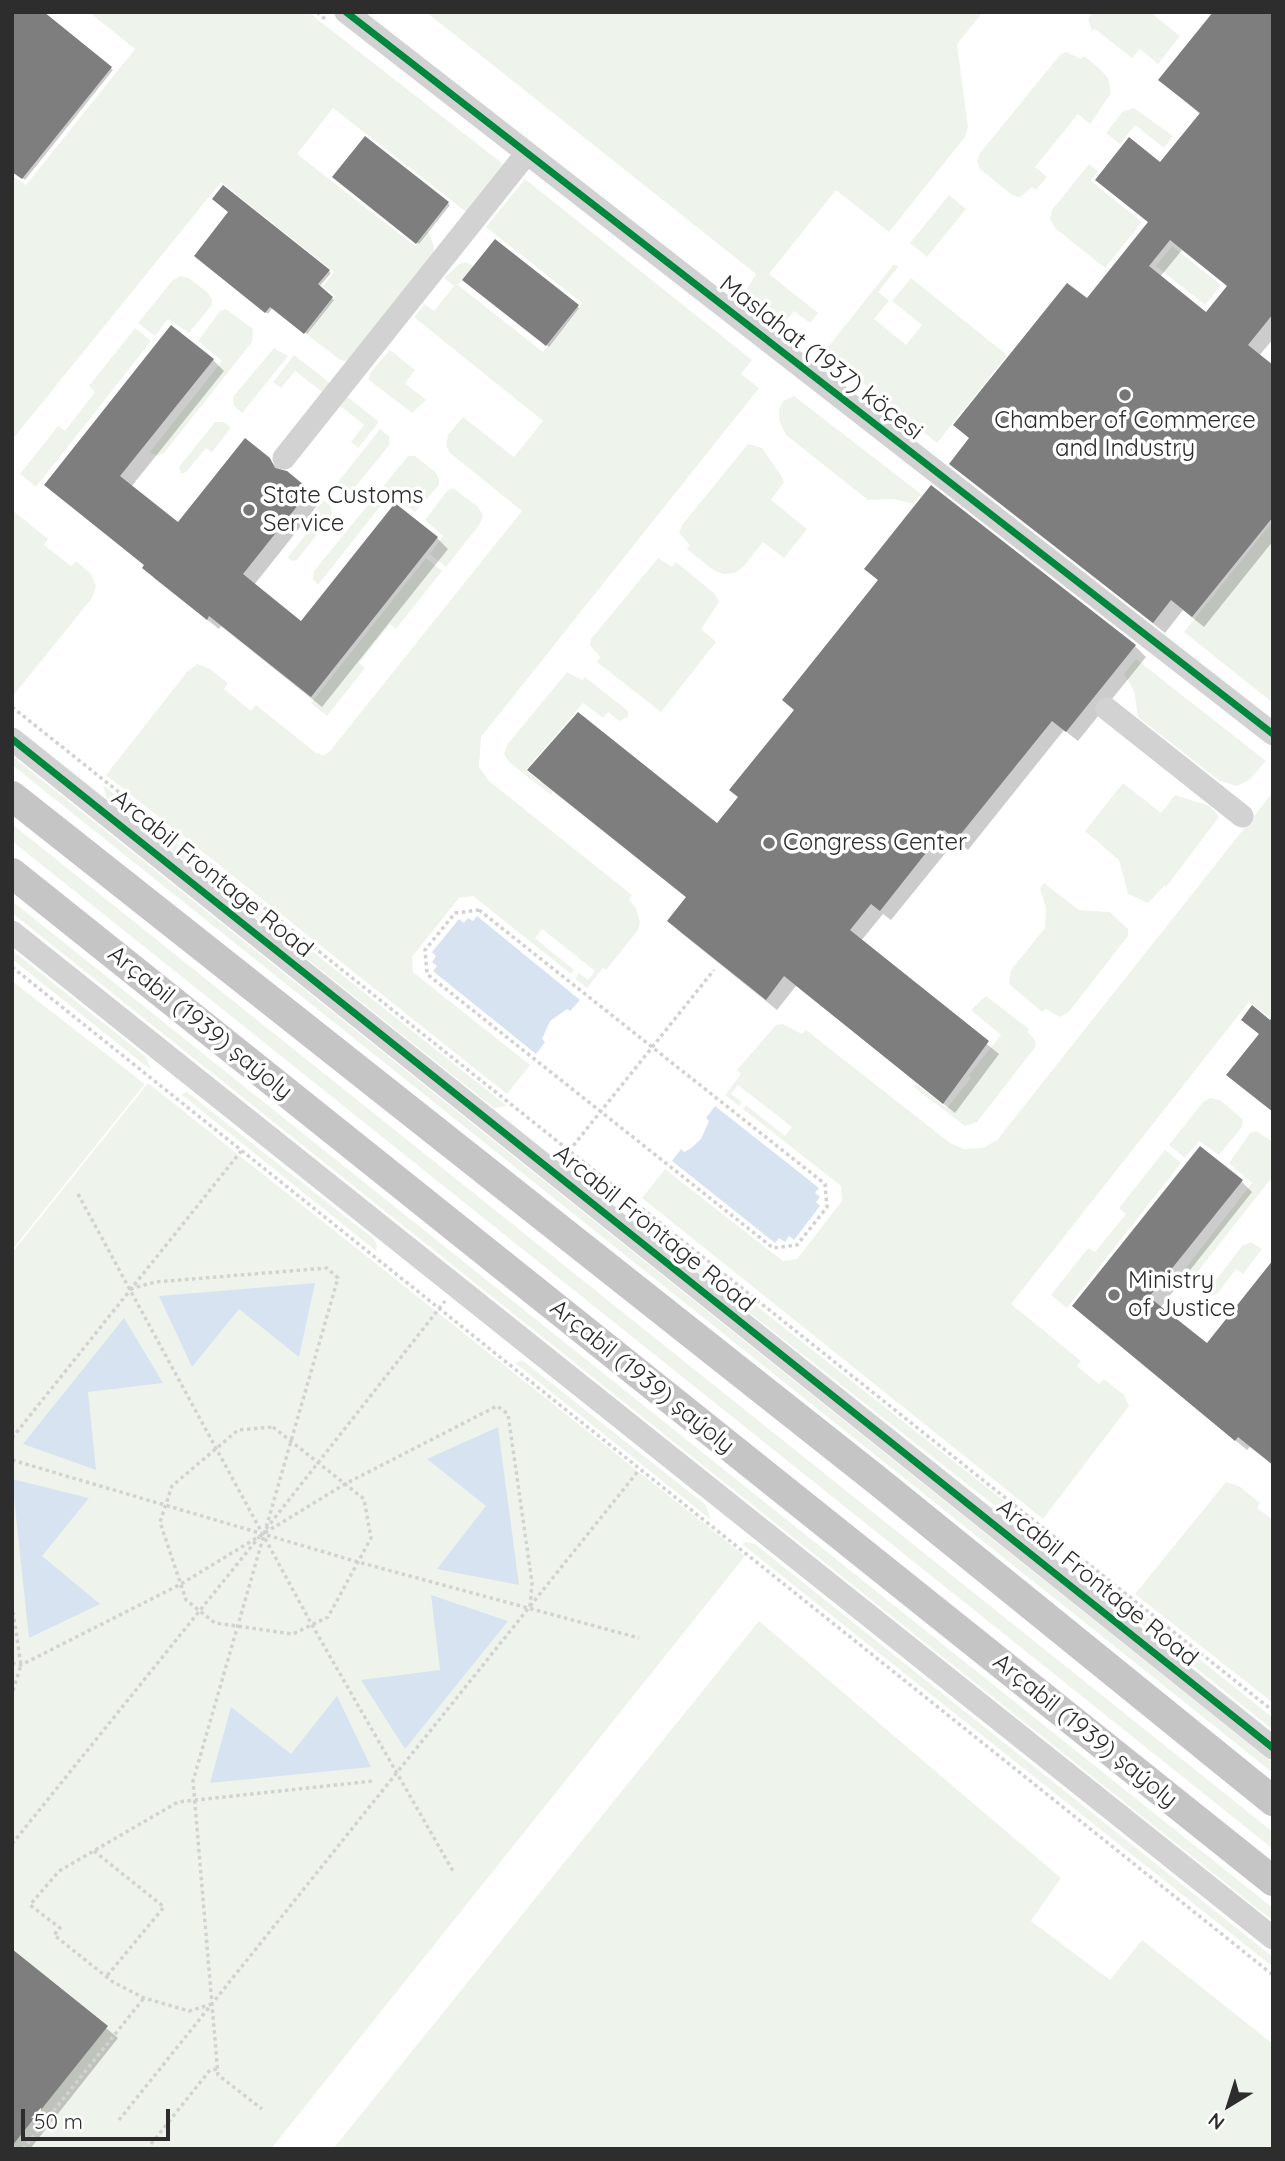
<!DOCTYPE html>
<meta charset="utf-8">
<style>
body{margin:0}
#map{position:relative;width:1285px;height:2161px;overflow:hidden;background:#fff;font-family:Quicksand,sans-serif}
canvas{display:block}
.frame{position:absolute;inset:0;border:14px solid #2d2d2d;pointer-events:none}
.north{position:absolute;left:1194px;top:2070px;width:70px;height:70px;-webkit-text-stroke:5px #fff;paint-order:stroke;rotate:218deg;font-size:19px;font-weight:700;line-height:28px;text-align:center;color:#2d2d2d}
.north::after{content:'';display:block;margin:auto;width:24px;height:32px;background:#2d2d2d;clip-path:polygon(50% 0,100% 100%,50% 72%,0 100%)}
.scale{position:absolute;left:21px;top:2109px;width:149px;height:32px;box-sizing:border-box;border:4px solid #2d2d2d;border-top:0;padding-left:9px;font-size:21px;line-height:24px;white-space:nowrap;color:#2d2d2d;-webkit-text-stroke:5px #fff;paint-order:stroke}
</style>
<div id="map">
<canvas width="1285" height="2161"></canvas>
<div class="frame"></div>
<div class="north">N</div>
<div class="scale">50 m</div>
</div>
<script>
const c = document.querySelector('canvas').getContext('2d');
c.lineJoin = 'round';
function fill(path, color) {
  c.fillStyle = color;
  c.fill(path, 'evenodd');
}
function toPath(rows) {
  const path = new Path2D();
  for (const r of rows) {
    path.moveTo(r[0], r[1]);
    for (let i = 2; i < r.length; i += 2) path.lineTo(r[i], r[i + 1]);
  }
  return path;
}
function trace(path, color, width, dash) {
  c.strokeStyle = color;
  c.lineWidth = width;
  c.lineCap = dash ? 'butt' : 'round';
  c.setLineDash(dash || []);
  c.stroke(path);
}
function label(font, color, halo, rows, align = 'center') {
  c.font = font + ' Quicksand,sans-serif';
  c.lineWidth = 7;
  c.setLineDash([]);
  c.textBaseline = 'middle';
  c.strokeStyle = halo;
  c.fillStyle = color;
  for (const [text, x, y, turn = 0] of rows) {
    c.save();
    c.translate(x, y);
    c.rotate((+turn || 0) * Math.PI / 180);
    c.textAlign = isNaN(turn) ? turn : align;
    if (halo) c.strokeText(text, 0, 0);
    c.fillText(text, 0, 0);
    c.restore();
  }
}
fill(toPath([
 [89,12,308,12,503,164,466,212,333,108,297,154,415,246,428,230,434,247,433,255,353,357,345,361,339,359,306,334,335,296,323,286,334,272,221,182,12,440,12,175,26,185,135,49],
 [426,12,983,12,957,44,968,127,965,137,889,232,836,190,769,274,818,313,810,323,794,311,784,323,745,292,756,274],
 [1092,12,1150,12,1180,36,1158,64,1140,49,1132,58,1095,29,1092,31,1088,19],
 [1066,52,1081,59,1084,56,1100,69,1108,78,1111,93,1090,124,1078,114,1035,167,1047,177,1036,190,1032,187,1020,197,1012,195,980,169,977,162,980,153,1060,55],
 [1134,108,1173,136,1164,148,1135,125,1120,144,1106,133,1122,112],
 [1089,164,1098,171,1091,181,1142,222,1105,268,1055,228,1050,219,1052,210],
 [525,179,752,360,741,374,759,388,481,737,479,767,489,781,632,895,629,900,636,908,640,922,638,930,606,970,603,968,587,988,575,979,579,973,588,980,595,971,542,929,535,938,574,970,571,974,473,896,459,898,412,957,413,972,530,1065,507,1094,106,775,187,672,197,664,210,669,228,683,224,689,251,711,256,705,316,753,324,755,330,751,522,511,450,453,446,445,448,435,463,417,514,457,543,421,414,317,425,304,434,311,454,286,444,278,459,264,466,262,473,266,458,285,543,352,582,303,486,227],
 [949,195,966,209,927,257,910,243],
 [1172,246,1221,285,1205,305,1156,266],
 [894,264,898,267,878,292,889,301,874,319,906,345,922,325,892,301,911,278,1007,355,937,443,824,352],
 [180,276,189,278,208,293,212,299,212,305,189,333,168,319,155,336,138,323,172,281],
 [226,309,253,329,252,342,164,453,157,456,150,452,222,361,198,341,220,311],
 [135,328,151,341,36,487,20,474,58,426,65,431,95,392,89,386],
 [274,348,288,356,242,413,234,406,233,397],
 [390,350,415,370,405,383,426,400,412,413,369,380,370,373],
 [294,355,330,383,322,392,295,371,281,388,273,382],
 [344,394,379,422,358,448,351,442,364,425,337,403],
 [794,396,921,494,913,504,894,499,868,500,786,435,779,420,779,409,783,401],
 [215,422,224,422,231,428,212,452,206,448,186,472,181,474,179,467],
 [380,429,389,436,390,444,352,491,343,493,335,486],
 [748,444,762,448,782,477,784,482,771,500,807,529,784,558,763,542,744,566,735,573,723,574,713,570,687,549,690,545,679,533,682,525],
 [408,456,415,456,434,471,439,478,439,485,415,512,390,494,318,585,313,579,314,571],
 [453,488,478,507,483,515,480,524,446,567,430,554,443,536,425,520,447,491],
 [323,500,331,506,332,515,297,560,292,561,288,557,310,529,304,524],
 [12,510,48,539,44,545,71,566,76,561,91,574,96,586,92,598,12,697],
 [1273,521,1273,703,1184,632],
 [426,558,442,571,396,629,390,624,359,663,365,668,327,716,311,703],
 [658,558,672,567,676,562,715,594,719,602,701,629,716,642,661,712,597,662,600,657,590,645,591,639],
 [1136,659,1266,761,1249,780,1237,786,1220,781,1138,717,1134,691,1124,674],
 [567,672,582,680,585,677,628,711,628,717,619,721,608,712,603,718,583,703,526,770,553,792,551,795,509,762,504,754,507,745],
 [12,756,1273,1763,1273,1773,12,765],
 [1123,783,1161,813,1175,795,1210,806,1219,817,1166,887,1164,886,1148,903,1128,894,1119,860,1085,831],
 [103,785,507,1106,494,1108,107,799],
 [1273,792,1273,1020,1249,1002,1011,1304,1081,1361,1077,1366,1099,1384,1104,1379,1124,1395,1129,1406,1043,1519,642,1198,665,1169,783,1261,797,1259,842,1201,841,1186,743,1109,746,1105,785,1136,792,1127,738,1085,731,1094,742,1102,739,1106,725,1095,741,1074,737,1070,776,1025,783,1024,802,1034,806,1030,950,1143,964,1149,983,1148,997,1140],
 [12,824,1273,1832,1273,1849,12,841],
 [1044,883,1079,910,1110,912,1128,929,1128,936,1068,1013,1060,1017,1046,1009,1042,1012,1009,984,1011,970,1045,928,1046,908,1040,888],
 [12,901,1273,1908,1273,1921,12,913],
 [12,950,146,1057,151,1070,12,959],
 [12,981,145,1084,12,1250],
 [986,996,1029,1029,1027,1032,1034,1038,1036,1046,977,1122,965,1126,914,1087,916,1084,947,1108,971,1078,969,1075,1001,1035,971,1010],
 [148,1083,745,1556,271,2149,12,2149,12,1253],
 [187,1092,374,1239,377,1246,376,1251,181,1094],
 [1210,1098,1220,1100,1238,1115,1243,1120,1242,1127,1219,1155,1199,1141,1185,1158,1169,1145,1203,1102],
 [1256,1131,1273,1142,1273,1176,1195,1275,1188,1277,1181,1274,1252,1183,1229,1163,1250,1133],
 [1165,1150,1181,1163,1067,1308,1051,1295,1088,1248,1095,1252,1126,1214,1119,1208],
 [626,1203,1032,1523,1019,1525,627,1216],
 [1251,1242,1262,1249,1243,1274,1236,1269,1217,1294,1211,1296,1209,1289,1242,1246],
 [522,1360,706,1505,711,1520,515,1363],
 [1226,1482,1239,1486,1260,1503,1257,1508,1273,1520,1273,1703,1135,1594],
 [746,1542,755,1544,1273,1957,1273,1967,742,1544],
 [1132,1605,1273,1718,1273,1730,1135,1619],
 [759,1621,1061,1878,1031,1921,1110,1980,1142,1940,1273,2044,1273,2149,333,2149]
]), '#eef4eb');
fill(toPath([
 [477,916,580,1000,570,1011,567,1009,550,1021,542,1039,545,1042,536,1054,433,971,437,966,432,962,436,956,432,952,459,919,464,923,468,918,473,921],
 [715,1106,819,1188,815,1193,820,1197,816,1202,820,1206,794,1240,789,1236,785,1242,779,1238,775,1243,672,1161,681,1149,684,1152,690,1149,701,1139,709,1121,706,1118],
 [315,1283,299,1357,239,1309,192,1367,159,1296],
 [124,1318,163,1383,88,1392,96,1470,23,1444],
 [498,1427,519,1585,437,1569,486,1506,427,1459],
 [12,1479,89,1498,42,1556,100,1604,29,1638],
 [431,1595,508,1621,405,1749,361,1680,440,1670],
 [337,1696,371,1767,210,1783,231,1707,291,1754]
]), '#d8e3f1');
fill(toPath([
 [41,12,113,70,25,180,12,170],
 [1273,12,1273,339,1259,356,1273,367,1273,541,1204,627,1183,610,1165,633,951,463,1149,223,1097,179,1161,165,1201,115,1161,80],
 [1182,250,1229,287,1207,314,1160,277],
 [366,138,450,205,419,244,335,177],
 [224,188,331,273,319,287,334,300,307,334,273,307,268,314,196,256,231,212],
 [495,241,579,308,549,347,465,280],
 [213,360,224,371,131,487,178,525,269,460,320,502,254,585,302,623,437,538,448,549,322,707,221,626,219,629,155,579,145,566,46,485],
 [866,569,1135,646,1146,657,1078,741,1064,730,968,850,956,840,891,920,883,914,861,941,999,1054,955,1113,796,986,777,1010,680,932,669,921,687,898,540,781,717,826,739,798,879,581],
 [1241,1181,1252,1192,1160,1308,1207,1346,1273,1263,1273,1465,1250,1447,1247,1450,1086,1316],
 [12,1951,118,2038,30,2149,12,2149]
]), '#0003');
fill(toPath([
 [12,12,44,12,112,67,22,179,12,172],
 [1213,12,1273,12,1273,314,1248,345,1273,365,1273,517,1192,617,1171,600,1153,623,949,464,969,438,953,425,1067,283,1087,298,1148,222,1095,180,1129,137,1160,162,1200,113,1158,80],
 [1170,240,1227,286,1206,312,1149,266],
 [365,136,449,202,416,244,332,177],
 [223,185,330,270,318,284,333,297,304,334,270,307,265,313,194,256,228,212,212,199],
 [495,239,579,305,546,346,462,280],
 [171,325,214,359,120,476,178,522,245,438,270,458,275,468,287,471,310,490,243,574,301,621,395,503,438,537,311,697,209,616,207,620,142,568,144,565,44,485],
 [931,485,1136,645,1066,732,1052,721,956,840,944,830,880,911,871,904,850,930,989,1041,943,1104,784,976,766,1000,667,921,686,897,527,770,578,712,717,823,738,797,729,790,794,710,782,700,878,580,864,569],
 [1252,1005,1270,1020,1273,1016,1273,1112,1226,1075,1259,1034,1241,1020],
 [1200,1146,1243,1180,1149,1297,1207,1343,1273,1260,1273,1465,1238,1437,1235,1441,1072,1306],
 [12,1949,108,2026,12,2146]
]), '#7e7e7e');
trace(toPath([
 [317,12,326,20],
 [12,707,1273,1711],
 [479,910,825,1184,827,1207,797,1245,773,1248,427,974,425,950,455,913,479,910],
 [12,967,1273,1975],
 [569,1151,714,970],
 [78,1194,312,1625,453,1871],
 [130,1289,155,1282,327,1268,338,1278,193,1781,218,2075,262,2109],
 [273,1427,364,1499,371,1538,328,1617,293,1634,215,1623,186,1600,160,1522,172,1486,238,1430,273,1427],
 [12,1438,242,1150],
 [12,1460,358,1562,639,1638],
 [266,1529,445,1301],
 [12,1605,21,1665,12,1694],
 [12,1663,21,1665,181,1584,345,1484,497,1406,508,1414,532,1583,530,1608],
 [12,1844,259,1537],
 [94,1851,164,1907,106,1977],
 [212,2004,189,2011,144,1998,113,1982,54,1935,60,1928,30,1905,59,1871,178,1802,373,1781],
 [119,2120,639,1470],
 [151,2144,210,2070,218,2069],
 [23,2149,144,1998]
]), '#d2d2d2', 3.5, [3.5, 3.5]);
trace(toPath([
 [346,12,1273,734],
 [284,458,527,153],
 [1107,709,1242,816],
 [12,739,1273,1748],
 [12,932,1273,1938]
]), '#d2d2d2', 23);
trace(toPath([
 [12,796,878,1481,1273,1801],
 [12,873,1273,1881]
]), '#c5c5c5', 30);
trace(toPath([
 [346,12,1273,734],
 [12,739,1273,1748]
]), '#00873e', 7);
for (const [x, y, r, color] of [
 [1125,395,7,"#767676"],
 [249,510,7,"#767676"],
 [769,843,7,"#767676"],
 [1114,1295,7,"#767676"]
]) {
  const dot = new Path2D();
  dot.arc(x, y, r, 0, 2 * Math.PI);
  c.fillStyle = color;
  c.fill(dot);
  trace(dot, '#fff', 2.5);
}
label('24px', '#2d2d2d', '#fff', [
 ["Maslahat (1937) köçesi",821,358,38],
 ["Arcabil Frontage Road",212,874,39],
 ["Arçabil (1939) şaýoly",200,1023,39],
 ["Arcabil Frontage Road",654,1229,39],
 ["Arçabil (1939) şaýoly",642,1377,39],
 ["Arcabil Frontage Road",1097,1583,39],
 ["Arçabil (1939) şaýoly",1085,1731,39]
]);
label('24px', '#2d2d2d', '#fff', [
 ["Chamber of Commerce",1125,421,"center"],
 ["and Industry",1125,449,"center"],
 ["State Customs",263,496],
 ["Service",263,524],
 ["Congress Center",783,843],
 ["Ministry",1128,1281],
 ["of Justice",1128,1309]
], 'left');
</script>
